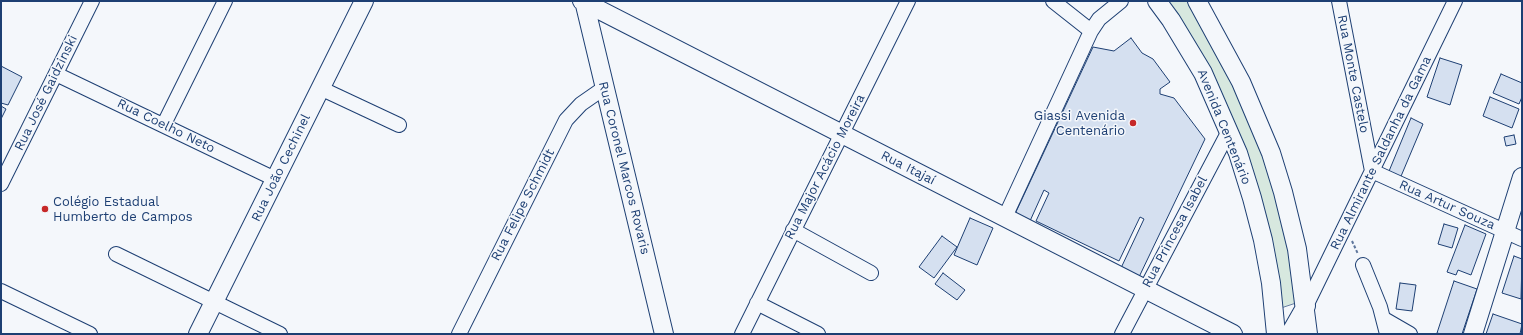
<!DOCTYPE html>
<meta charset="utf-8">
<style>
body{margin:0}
#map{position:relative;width:1523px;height:335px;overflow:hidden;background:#f4f7fb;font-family:"Work Sans",sans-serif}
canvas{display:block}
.frame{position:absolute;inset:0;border:2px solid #1d3f73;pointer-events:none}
</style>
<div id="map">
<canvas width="1523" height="335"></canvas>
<div class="frame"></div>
</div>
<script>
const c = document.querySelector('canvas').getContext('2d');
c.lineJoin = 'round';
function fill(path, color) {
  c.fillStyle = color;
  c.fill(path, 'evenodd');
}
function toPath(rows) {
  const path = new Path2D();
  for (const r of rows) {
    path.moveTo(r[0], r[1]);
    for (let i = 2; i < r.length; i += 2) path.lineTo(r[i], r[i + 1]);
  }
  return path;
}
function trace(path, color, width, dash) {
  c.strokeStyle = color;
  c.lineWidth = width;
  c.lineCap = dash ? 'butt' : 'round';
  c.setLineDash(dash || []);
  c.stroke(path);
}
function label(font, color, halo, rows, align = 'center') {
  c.font = font + ' "Work Sans",sans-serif';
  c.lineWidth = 3;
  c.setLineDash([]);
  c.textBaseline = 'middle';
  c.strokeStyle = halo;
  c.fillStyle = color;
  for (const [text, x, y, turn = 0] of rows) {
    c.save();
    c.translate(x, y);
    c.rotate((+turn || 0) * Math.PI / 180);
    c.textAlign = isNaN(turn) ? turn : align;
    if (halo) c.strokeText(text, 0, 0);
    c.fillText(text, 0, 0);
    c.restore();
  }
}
const green = toPath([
 [1165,1,1187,1,1243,101,1278,193,1299,302,1281,308,1259,199,1165,1]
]);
fill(green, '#d7e8df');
trace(green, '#687fa3', 1);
const building = toPath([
 [1131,38,1142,53,1153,59,1170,82,1160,89,1160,94,1174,98,1205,139,1139,277,1121,268,1144,219,1140,217,1119,261,1036,221,1049,193,1044,190,1030,221,1015,214,1093,47,1114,51,1131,38],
 [1440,58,1462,65,1450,105,1427,97,1440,58],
 [1,66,22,77,8,105,1,103,1,66],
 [1501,74,1522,83,1522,97,1519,104,1493,93,1501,74],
 [1490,97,1519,109,1512,128,1483,116,1490,97],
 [1,106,6,109,1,119,1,106],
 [1411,118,1423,124,1399,181,1387,176,1411,118],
 [1514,135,1516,144,1506,146,1504,137,1514,135],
 [970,218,993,228,977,265,954,255,970,218],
 [1444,224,1458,228,1452,248,1438,244,1444,224],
 [1465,225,1486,234,1471,275,1458,270,1456,275,1447,272,1465,225],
 [942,236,957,247,934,278,919,267,942,236],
 [1514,256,1522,259,1521,299,1502,293,1514,256],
 [943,273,965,290,957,300,935,284,943,273],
 [1454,281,1477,289,1462,334,1441,334,1437,333,1454,281],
 [1400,283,1416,285,1412,311,1396,309,1400,283],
 [1493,314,1522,324,1520,334,1486,334,1493,314]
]);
fill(building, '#d5e0f0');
trace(building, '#1d3f73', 1);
const minor = toPath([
 [1053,1,1091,31],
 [1339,1,1372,171,1522,239],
 [56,74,275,179],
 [320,88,399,125],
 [164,124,225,1],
 [1,184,92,1],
 [1005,217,1091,31,1099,19,1121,1],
 [793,230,871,273],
 [116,254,280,334],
 [1363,265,1380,307,1387,334],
 [1,291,90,334],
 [757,303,818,334],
 [1306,306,1455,1],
 [1384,319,1410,334],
 [459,334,566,120,581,104,604,88],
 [742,334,908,1],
 [1122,334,1229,131]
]);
const major = toPath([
 [582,1,1233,334],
 [584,1,664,334],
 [1157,1,1171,20,1203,73,1238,153,1252,198,1263,240,1271,283,1276,334],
 [1197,1,1241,82,1271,153,1283,192,1297,249,1308,334],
 [198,334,364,1],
 [1290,334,1306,306],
 [1473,334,1522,177]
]);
trace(minor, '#1d3f73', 16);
trace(major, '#1d3f73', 20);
trace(toPath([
 [1352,241,1358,254]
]), '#5e769c', 2, [3, 2]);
trace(minor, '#f4f7fb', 14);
trace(major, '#f4f7fb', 18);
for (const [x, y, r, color] of [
 [1133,123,4,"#c62828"],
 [45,209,4,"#c62828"]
]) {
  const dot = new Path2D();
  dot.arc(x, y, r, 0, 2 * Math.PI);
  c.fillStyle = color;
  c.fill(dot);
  trace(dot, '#f4f7fb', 1.5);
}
label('13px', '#1d3f73', '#f4f7fb', [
 ["Rua Monte Castelo",1353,74,79],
 ["Rua José Gaidzinski",46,93,-64],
 ["Rua Coelho Neto",166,126,26],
 ["Avenida Centenário",1224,127,68],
 ["Rua Almirante Saldanha da Gama",1381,153,-64],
 ["Rua Major Acácio Moreira",825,167,-63],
 ["Rua João Cechinel",281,168,-64],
 ["Rua Coronel Marcos Rovaris",624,168,76],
 ["Rua Itajaí",908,168,27],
 ["Rua Felipe Schmidt",523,205,-63],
 ["Rua Artur Souza",1447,205,24],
 ["Rua Princesa Isabel",1175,232,-62]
]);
label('13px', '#1d3f73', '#f4f7fb', [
 ["Giassi Avenida",1125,116],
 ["Centenário",1125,131],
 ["Colégio Estadual",53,202,"left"],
 ["Humberto de Campos",53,217,"left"]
], 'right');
</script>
